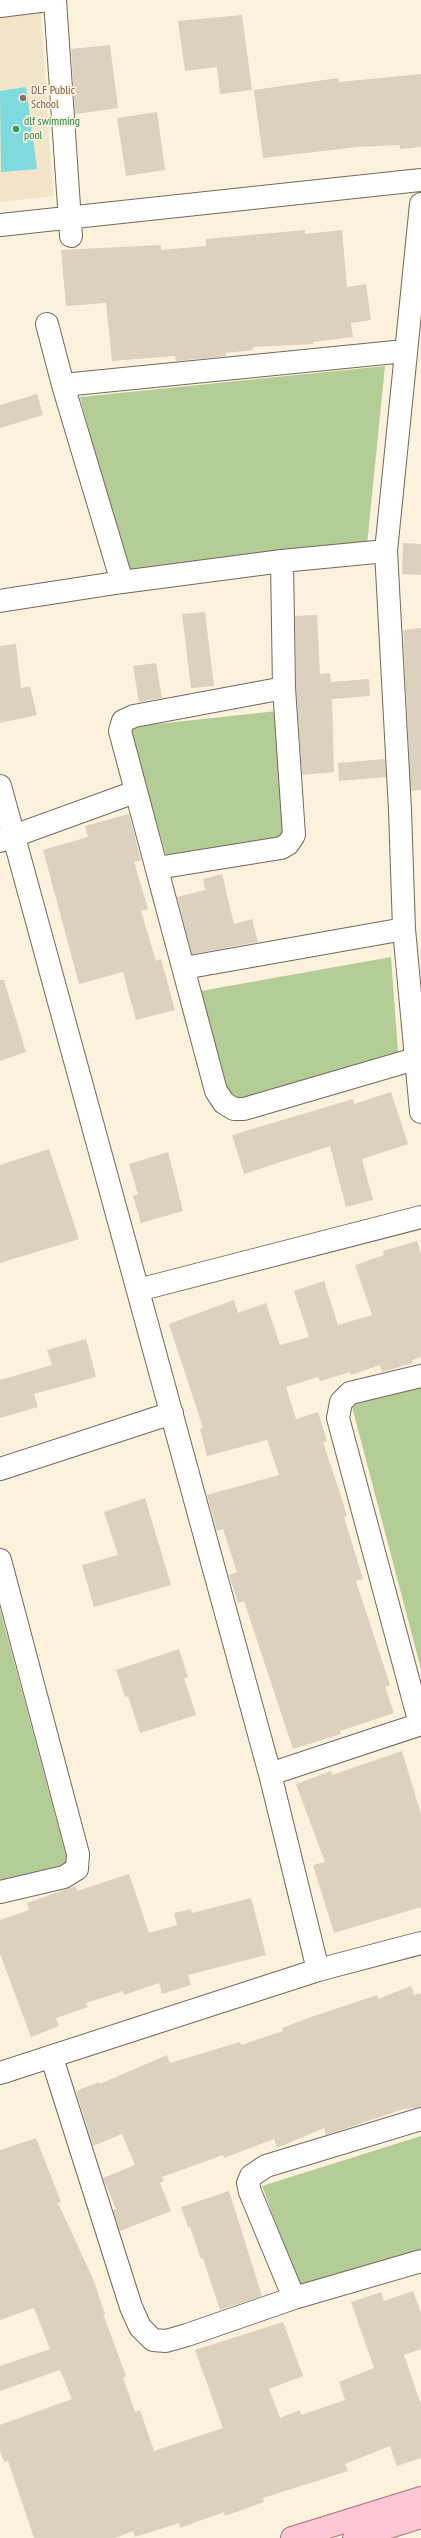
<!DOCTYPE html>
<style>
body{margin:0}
canvas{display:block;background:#fbf1dd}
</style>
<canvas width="421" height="2538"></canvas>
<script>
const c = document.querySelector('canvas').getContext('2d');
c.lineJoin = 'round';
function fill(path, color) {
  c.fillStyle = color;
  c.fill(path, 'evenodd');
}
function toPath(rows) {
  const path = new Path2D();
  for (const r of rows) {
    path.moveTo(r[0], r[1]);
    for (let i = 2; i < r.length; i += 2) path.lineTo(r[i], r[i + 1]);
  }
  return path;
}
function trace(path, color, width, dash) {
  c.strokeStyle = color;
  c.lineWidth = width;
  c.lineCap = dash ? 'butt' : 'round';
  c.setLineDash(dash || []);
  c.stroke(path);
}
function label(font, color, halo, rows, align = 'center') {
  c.font = font + ' "PT Sans Narrow",sans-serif';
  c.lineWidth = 3.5;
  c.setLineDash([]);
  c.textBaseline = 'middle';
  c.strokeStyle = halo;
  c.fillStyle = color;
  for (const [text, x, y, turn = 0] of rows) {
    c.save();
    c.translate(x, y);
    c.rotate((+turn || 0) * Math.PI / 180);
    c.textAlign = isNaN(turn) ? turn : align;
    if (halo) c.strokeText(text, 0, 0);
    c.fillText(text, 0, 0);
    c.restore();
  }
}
fill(toPath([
 [0,0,40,0,53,196,0,202]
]), '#f2e4c9');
fill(toPath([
 [385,366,367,545,128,577,80,397],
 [277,711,287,850,168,862,129,727],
 [391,957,399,1065,231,1106,201,991],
 [421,1384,421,1669,351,1403],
 [0,1609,69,1867,0,1889],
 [421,2136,421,2255,302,2294,262,2186]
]), '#b4cd96');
fill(toPath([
 [26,87,37,169,1,172,0,91]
]), '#7edadc');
fill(toPath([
 [242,15,252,90,220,94,217,67,185,71,178,21],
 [110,45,118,108,75,114,71,49],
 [421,74,421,147,400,149,400,145,357,147,263,158,254,90,338,78,339,82],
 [157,112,165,170,126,176,117,118],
 [305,230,305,234,342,230,347,287,366,284,371,320,351,323,353,337,313,342,313,344,253,347,253,350,226,353,226,356,176,361,175,356,112,361,106,303,66,306,61,250,161,245,161,250,206,246,206,239],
 [37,394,43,415,0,428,0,405],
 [403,543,421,544,421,575,402,574],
 [205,612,214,686,191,688,182,614],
 [317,615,320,674,330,673,331,682,369,679,370,696,332,699,334,772,302,775,296,687,295,616],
 [421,628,421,790,411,791,403,630],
 [16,644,21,688,30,686,37,715,0,723,0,646],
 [156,663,162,698,139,702,133,666],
 [385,759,386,777,339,781,338,763],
 [129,814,141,860,134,862,148,909,141,911,156,961,161,959,175,1010,136,1020,123,972,79,984,43,850,88,837,85,826],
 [222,874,234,924,252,919,258,942,192,954,177,897,205,890,203,879],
 [0,980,4,980,26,1052,0,1061],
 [391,1092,408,1144,362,1159,373,1200,346,1207,330,1146,244,1174,232,1135,353,1099,354,1104],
 [49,1149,79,1239,0,1263,0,1165],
 [168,1152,183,1211,141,1223,133,1196,138,1194,129,1164],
 [417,1241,421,1254,421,1357,412,1360,413,1363,382,1372,380,1365,351,1375,350,1372,320,1381,318,1377,286,1387,296,1419,318,1412,327,1441,323,1442,340,1493,347,1516,344,1517,363,1579,356,1581,390,1685,385,1687,394,1713,340,1731,341,1734,293,1749,244,1601,238,1603,229,1575,237,1572,223,1529,217,1531,207,1495,279,1475,267,1440,207,1456,200,1429,203,1428,169,1324,234,1300,238,1313,266,1303,280,1345,309,1337,294,1291,324,1281,338,1325,372,1315,355,1265,384,1255,383,1251],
 [86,1339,96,1377,34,1394,38,1407,0,1418,0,1380,52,1365,47,1350],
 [145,1498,171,1585,94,1607,82,1565,118,1555,104,1512],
 [179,1649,188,1677,184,1678,196,1715,140,1733,128,1696,125,1697,116,1670],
 [402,1751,421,1814,421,1907,334,1933,313,1865,325,1862,296,1784,331,1771,332,1775],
 [129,1874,149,1933,177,1925,174,1913,191,1909,192,1913,251,1898,266,1955,188,1975,191,1985,162,1994,159,1983,124,1995,123,1991,86,2003,88,2007,56,2018,59,2026,31,2037,0,1954,0,1920,29,1910,27,1903,76,1886,77,1891],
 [411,1986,414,1995,421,1993,421,2107,404,2109,326,2135,324,2128,277,2148,274,2139,224,2158,223,2155,162,2177,164,2181,160,2183,171,2211,120,2231,113,2210,116,2209,103,2178,135,2165,122,2134,93,2146,76,2091,99,2082,100,2084,167,2055,170,2063,240,2042,241,2045,283,2031,282,2028,314,2016,377,1995,378,1999],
 [36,2138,61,2202,58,2203,94,2281,105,2314,103,2314,126,2376,123,2378,135,2412,140,2410,154,2451,223,2428,195,2350,283,2322,303,2376,269,2389,280,2418,300,2410,301,2415,345,2400,339,2382,374,2368,351,2302,381,2292,384,2301,413,2291,421,2313,421,2349,404,2355,421,2405,421,2458,397,2466,390,2446,345,2464,348,2471,263,2498,264,2502,225,2516,224,2512,180,2528,179,2523,135,2537,133,2531,115,2538,34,2538,8,2461,4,2462,0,2451,0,2425,72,2399,60,2370,0,2391,0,2366,50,2349,34,2308,0,2320,0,2150],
 [229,2191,262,2296,220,2310,203,2258,201,2259,190,2227,188,2227,181,2207]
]), '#dbd1be');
const minor = toPath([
 [55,0,71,236],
 [0,6,48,0],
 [421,204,386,551,400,810,404,929,421,1112],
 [0,225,421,180],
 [47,324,63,385,122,582],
 [63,385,405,351],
 [0,601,122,582,282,561,386,551],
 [284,688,134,716,123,721,120,731,216,1091,224,1103,234,1109,244,1109,415,1059],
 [0,786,270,1774,318,1970],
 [0,841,135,792],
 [157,868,281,848,288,844,294,835,284,688,282,561],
 [184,968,404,929],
 [138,1290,421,1217],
 [0,1469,172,1413],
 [0,1560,78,1854,77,1869,64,1877,0,1892],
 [420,1724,338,1418,341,1402,350,1393,421,1376],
 [270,1774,421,1724],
 [52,2058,131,2307,140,2327,153,2340,166,2341,187,2335,294,2298,421,2261],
 [0,2073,318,1970,421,1943],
 [294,2298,250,2192,248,2183,251,2176,266,2166,421,2119]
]);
const major = toPath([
 [292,2538,421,2498],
 [354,2538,421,2517]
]);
trace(minor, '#726958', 24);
trace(major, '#a96e79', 24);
trace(minor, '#fff', 22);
trace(major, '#fdc7d3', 22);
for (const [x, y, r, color] of [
 [23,98,4,"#8d6e63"],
 [16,129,4,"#2e9e5b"]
]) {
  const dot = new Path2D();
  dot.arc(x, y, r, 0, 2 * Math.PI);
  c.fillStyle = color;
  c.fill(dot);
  trace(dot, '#fbf1dd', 1.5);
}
label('12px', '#785e54', '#fbf1dd', [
 ["DLF Public",31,91],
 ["School",31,105]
], 'left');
label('12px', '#27864d', '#fbf1dd', [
 ["dlf swimming",24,122],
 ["pool",24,136]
], 'left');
</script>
